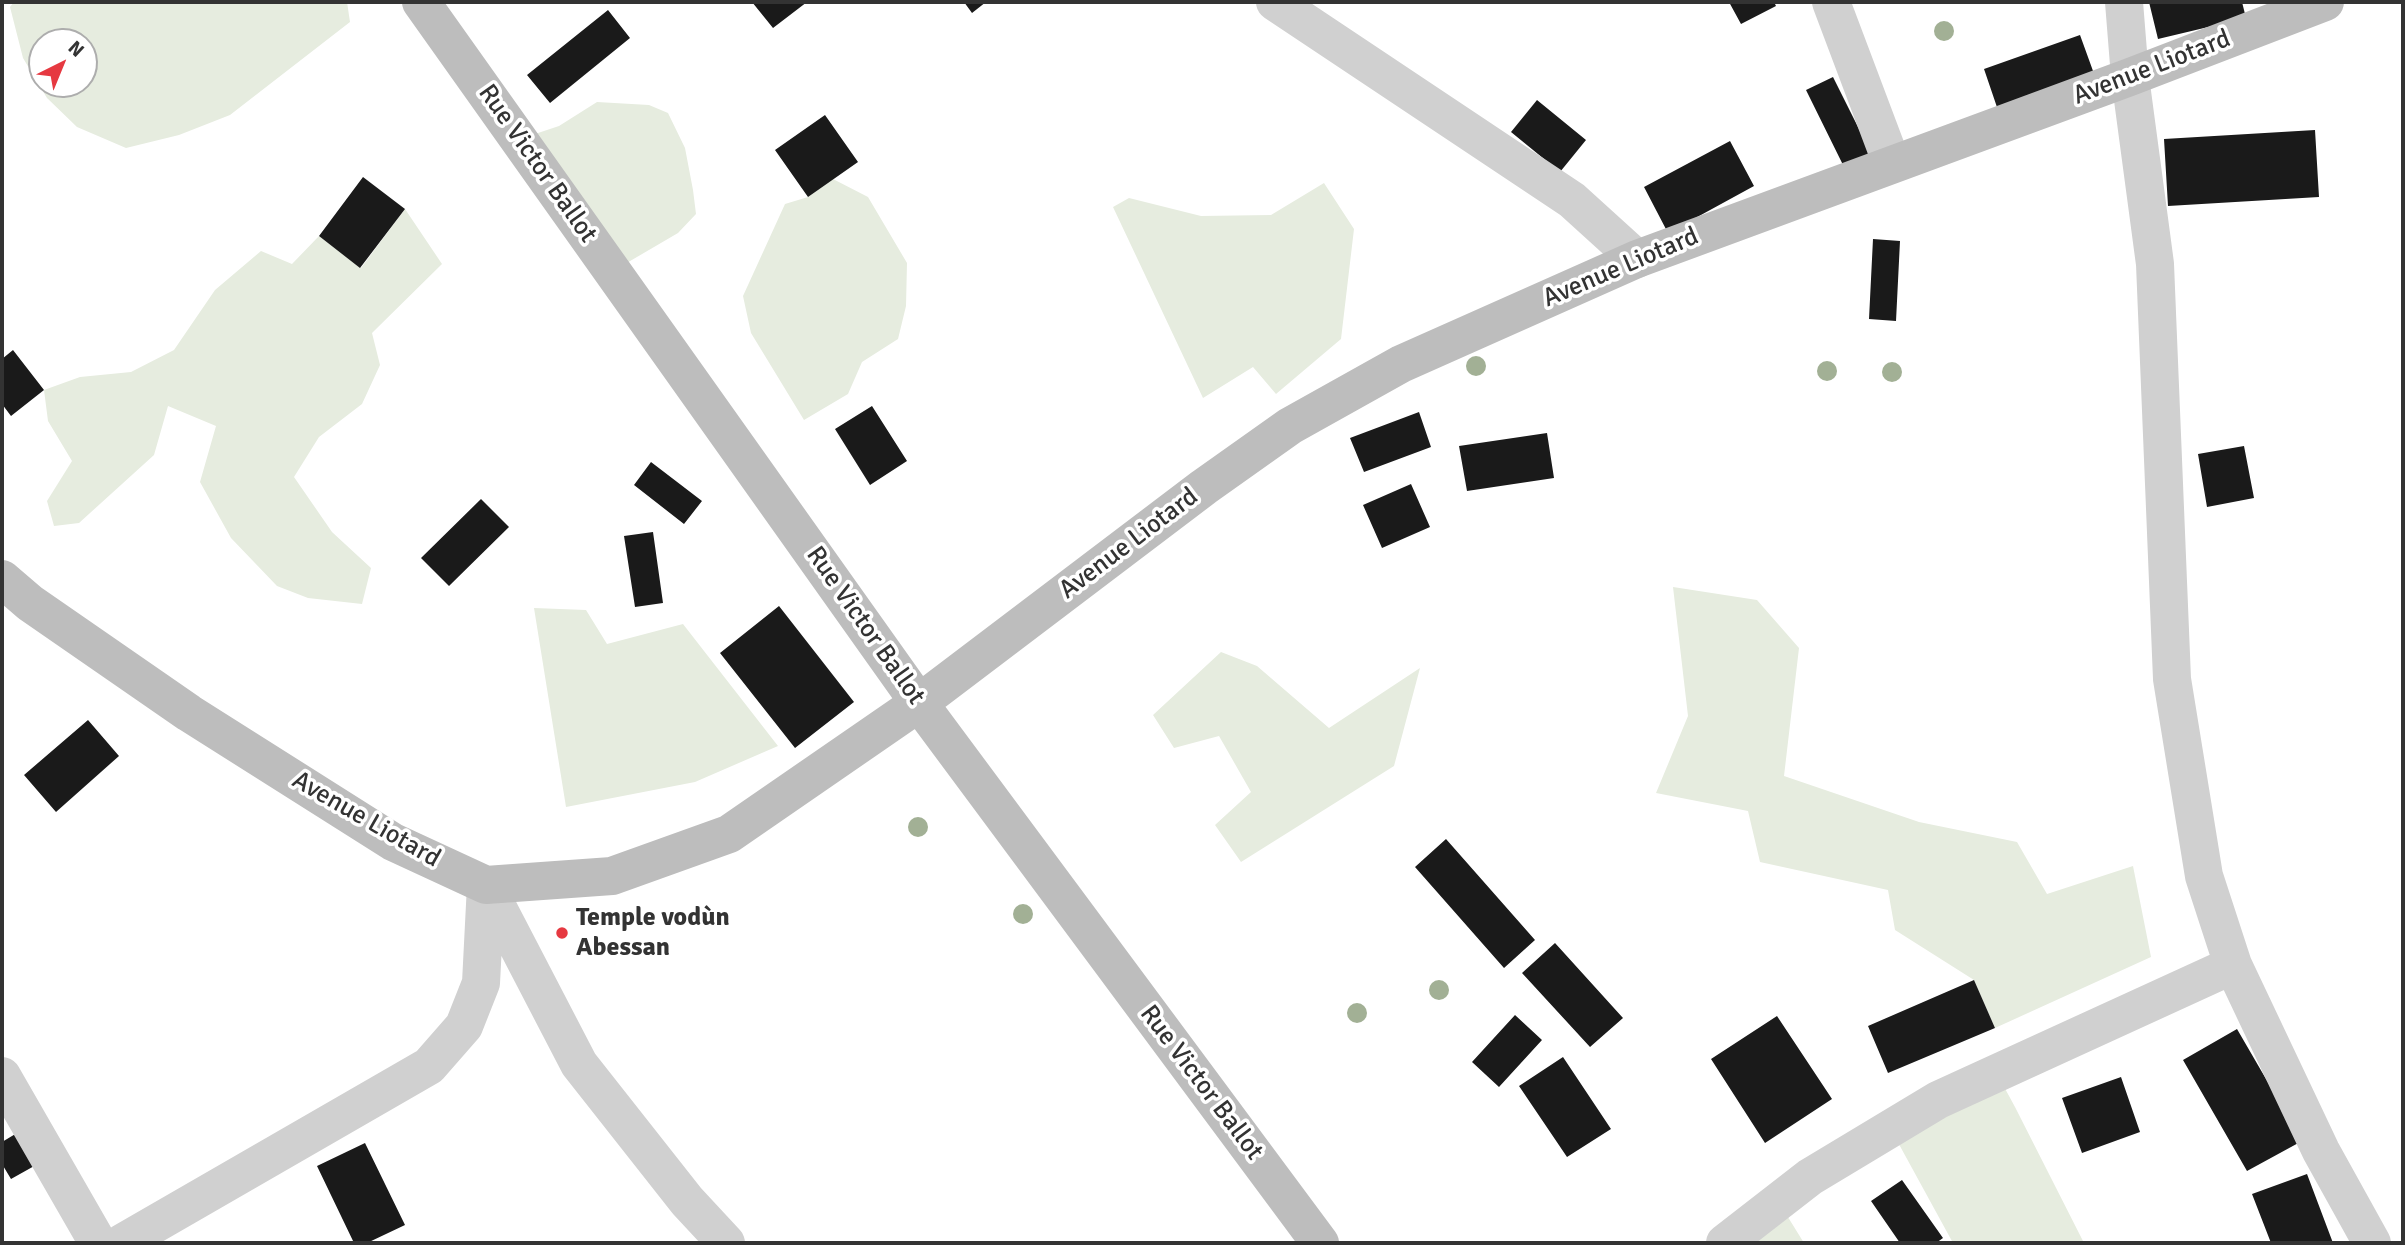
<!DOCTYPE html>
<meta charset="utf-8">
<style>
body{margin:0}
#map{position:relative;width:2405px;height:1245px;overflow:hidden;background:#fff;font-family:Signika,sans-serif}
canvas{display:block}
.frame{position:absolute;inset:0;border:4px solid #333;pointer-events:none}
.north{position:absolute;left:28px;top:28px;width:70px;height:70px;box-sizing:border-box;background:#fff;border:2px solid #adadad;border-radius:50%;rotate:43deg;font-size:19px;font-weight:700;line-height:28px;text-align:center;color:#333}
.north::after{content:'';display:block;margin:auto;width:24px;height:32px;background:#e63941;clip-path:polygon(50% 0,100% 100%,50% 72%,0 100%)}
</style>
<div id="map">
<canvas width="2405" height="1245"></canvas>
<div class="frame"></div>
<div class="north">N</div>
</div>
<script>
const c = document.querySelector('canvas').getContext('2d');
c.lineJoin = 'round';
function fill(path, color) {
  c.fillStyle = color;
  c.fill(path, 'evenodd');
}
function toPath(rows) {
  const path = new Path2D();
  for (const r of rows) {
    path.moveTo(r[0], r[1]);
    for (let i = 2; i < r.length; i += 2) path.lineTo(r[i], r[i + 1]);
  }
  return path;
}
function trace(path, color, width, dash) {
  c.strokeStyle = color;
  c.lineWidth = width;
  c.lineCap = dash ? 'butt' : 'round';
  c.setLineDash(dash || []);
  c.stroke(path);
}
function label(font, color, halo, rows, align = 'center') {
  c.font = font + ' Signika,sans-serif';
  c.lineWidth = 7;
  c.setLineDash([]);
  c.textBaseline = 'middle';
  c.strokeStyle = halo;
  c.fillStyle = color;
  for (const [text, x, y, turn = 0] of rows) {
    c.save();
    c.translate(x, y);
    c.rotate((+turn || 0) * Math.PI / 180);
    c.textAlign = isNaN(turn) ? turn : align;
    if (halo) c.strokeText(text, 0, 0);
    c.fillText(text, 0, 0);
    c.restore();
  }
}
fill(toPath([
 [14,2,347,2,350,22,230,115,179,135,126,148,77,127,47,98,23,58,10,7],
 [84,42,84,84,42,84,42,42],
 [597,102,649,105,668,113,685,148,693,190,696,214,678,233,625,264,535,134,559,126],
 [833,179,868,197,907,263,906,306,898,339,862,362,848,394,804,420,751,333,743,296,785,204,808,197],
 [1324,183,1354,229,1341,339,1276,394,1253,367,1203,398,1113,207,1129,198,1201,216,1271,215],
 [405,209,442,264,372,333,380,365,362,404,319,437,294,477,332,532,371,568,362,604,308,598,277,586,231,538,200,482,216,426,168,406,154,455,79,523,54,526,47,501,72,461,48,421,44,390,80,377,131,372,174,350,215,290,261,251,292,264,319,236,361,268],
 [1673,587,1757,600,1799,648,1784,776,1919,822,2017,842,2047,894,2133,866,2151,957,1995,1028,1974,980,1895,930,1888,890,1760,862,1748,811,1656,793,1688,716],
 [534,608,586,610,607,644,683,624,778,746,695,782,566,807],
 [1221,652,1257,666,1329,728,1420,668,1394,766,1241,862,1215,825,1251,792,1219,736,1174,748,1153,715],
 [2002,1083,2015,1107,2084,1243,1953,1243,1895,1137],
 [1778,1201,1804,1243,1725,1243]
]), '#e6ecdf');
fill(toPath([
 [752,2,807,2,773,28],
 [964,2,986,2,972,13],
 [1729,2,1774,2,1776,6,1741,24],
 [2149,2,2242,2,2246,18,2158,39],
 [608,10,630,38,550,103,527,75],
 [2080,35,2097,82,2000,116,1984,69],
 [1833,77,1873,157,1846,171,1806,90],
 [1537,100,1586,140,1560,172,1511,132],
 [825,115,858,162,808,197,775,150],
 [2315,130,2319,197,2168,206,2164,139],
 [1730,141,1754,186,1668,233,1644,187],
 [363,177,405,209,360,268,319,236],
 [1873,239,1900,241,1896,321,1869,319],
 [13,350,44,390,11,416,2,404,2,359],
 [872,406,907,461,870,485,835,429],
 [1419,412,1431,447,1364,472,1350,438],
 [1547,433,1554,478,1467,491,1459,446],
 [2244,446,2254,498,2207,507,2198,454],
 [651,462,702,501,684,524,634,485],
 [1411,484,1430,527,1382,548,1363,505],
 [481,499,509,527,449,586,421,558],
 [653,532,663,603,635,607,624,536],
 [779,606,854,702,795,748,720,653],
 [88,720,119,756,56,812,24,775],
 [1446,839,1535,940,1504,968,1415,867],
 [1555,943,1623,1018,1590,1047,1522,973],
 [1974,980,1995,1028,1888,1073,1868,1026],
 [1515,1015,1542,1040,1499,1087,1472,1062],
 [1777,1016,1832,1099,1765,1143,1711,1059],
 [2237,1029,2302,1141,2247,1171,2183,1060],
 [1563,1057,1611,1129,1567,1157,1519,1086],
 [2121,1077,2140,1132,2082,1153,2062,1098],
 [17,1133,36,1165,11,1179,2,1164,2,1142],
 [365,1143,405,1225,367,1243,354,1243,317,1166],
 [2307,1174,2333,1243,2271,1243,2252,1194],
 [1902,1180,1943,1238,1936,1243,1900,1243,1871,1201]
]), '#1a1a1a');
trace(toPath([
 [1275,2,1572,200,1637,259],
 [1831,2,1892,164],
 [2124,2,2130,77,2155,264,2172,679,2204,876,2233,965,2321,1151,2372,1243],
 [487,887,579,1064,687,1201,726,1243],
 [2,1076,98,1243],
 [122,1243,429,1066,464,1026,481,983,486,885],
 [1725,1243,1810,1177,1938,1100,2233,965]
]), '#d0d0d0', 38);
trace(toPath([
 [421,2,919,703,1320,1243],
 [2,579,30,603,189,713,393,842,486,885,612,876,729,834,919,703,1204,487,1290,426,1401,364,1637,259,2130,77,2325,2]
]), '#bdbdbd', 38);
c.fillStyle = '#a2b095';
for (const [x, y] of [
 [1944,31],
 [1476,366],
 [1827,371],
 [1892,372],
 [918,827],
 [1023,914],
 [1439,990],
 [1357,1013]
]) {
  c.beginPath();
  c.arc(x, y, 10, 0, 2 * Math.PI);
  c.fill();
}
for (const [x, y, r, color] of [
 [562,933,7,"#e63941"]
]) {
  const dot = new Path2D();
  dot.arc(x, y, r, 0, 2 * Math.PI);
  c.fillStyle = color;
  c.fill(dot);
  trace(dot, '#fff', 2.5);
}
label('26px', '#333', '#fff', [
 ["Avenue Liotard",2152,68,-21],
 ["Rue Victor Ballot",537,164,55],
 ["Avenue Liotard",1621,268,-23],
 ["Avenue Liotard",1129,544,-37],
 ["Rue Victor Ballot",865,626,55],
 ["Avenue Liotard",366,820,30],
 ["Rue Victor Ballot",1201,1083,53]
]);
label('bold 26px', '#333', '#fff', [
 ["Temple vodùn",576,918],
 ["Abessan",576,948]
], 'left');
</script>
